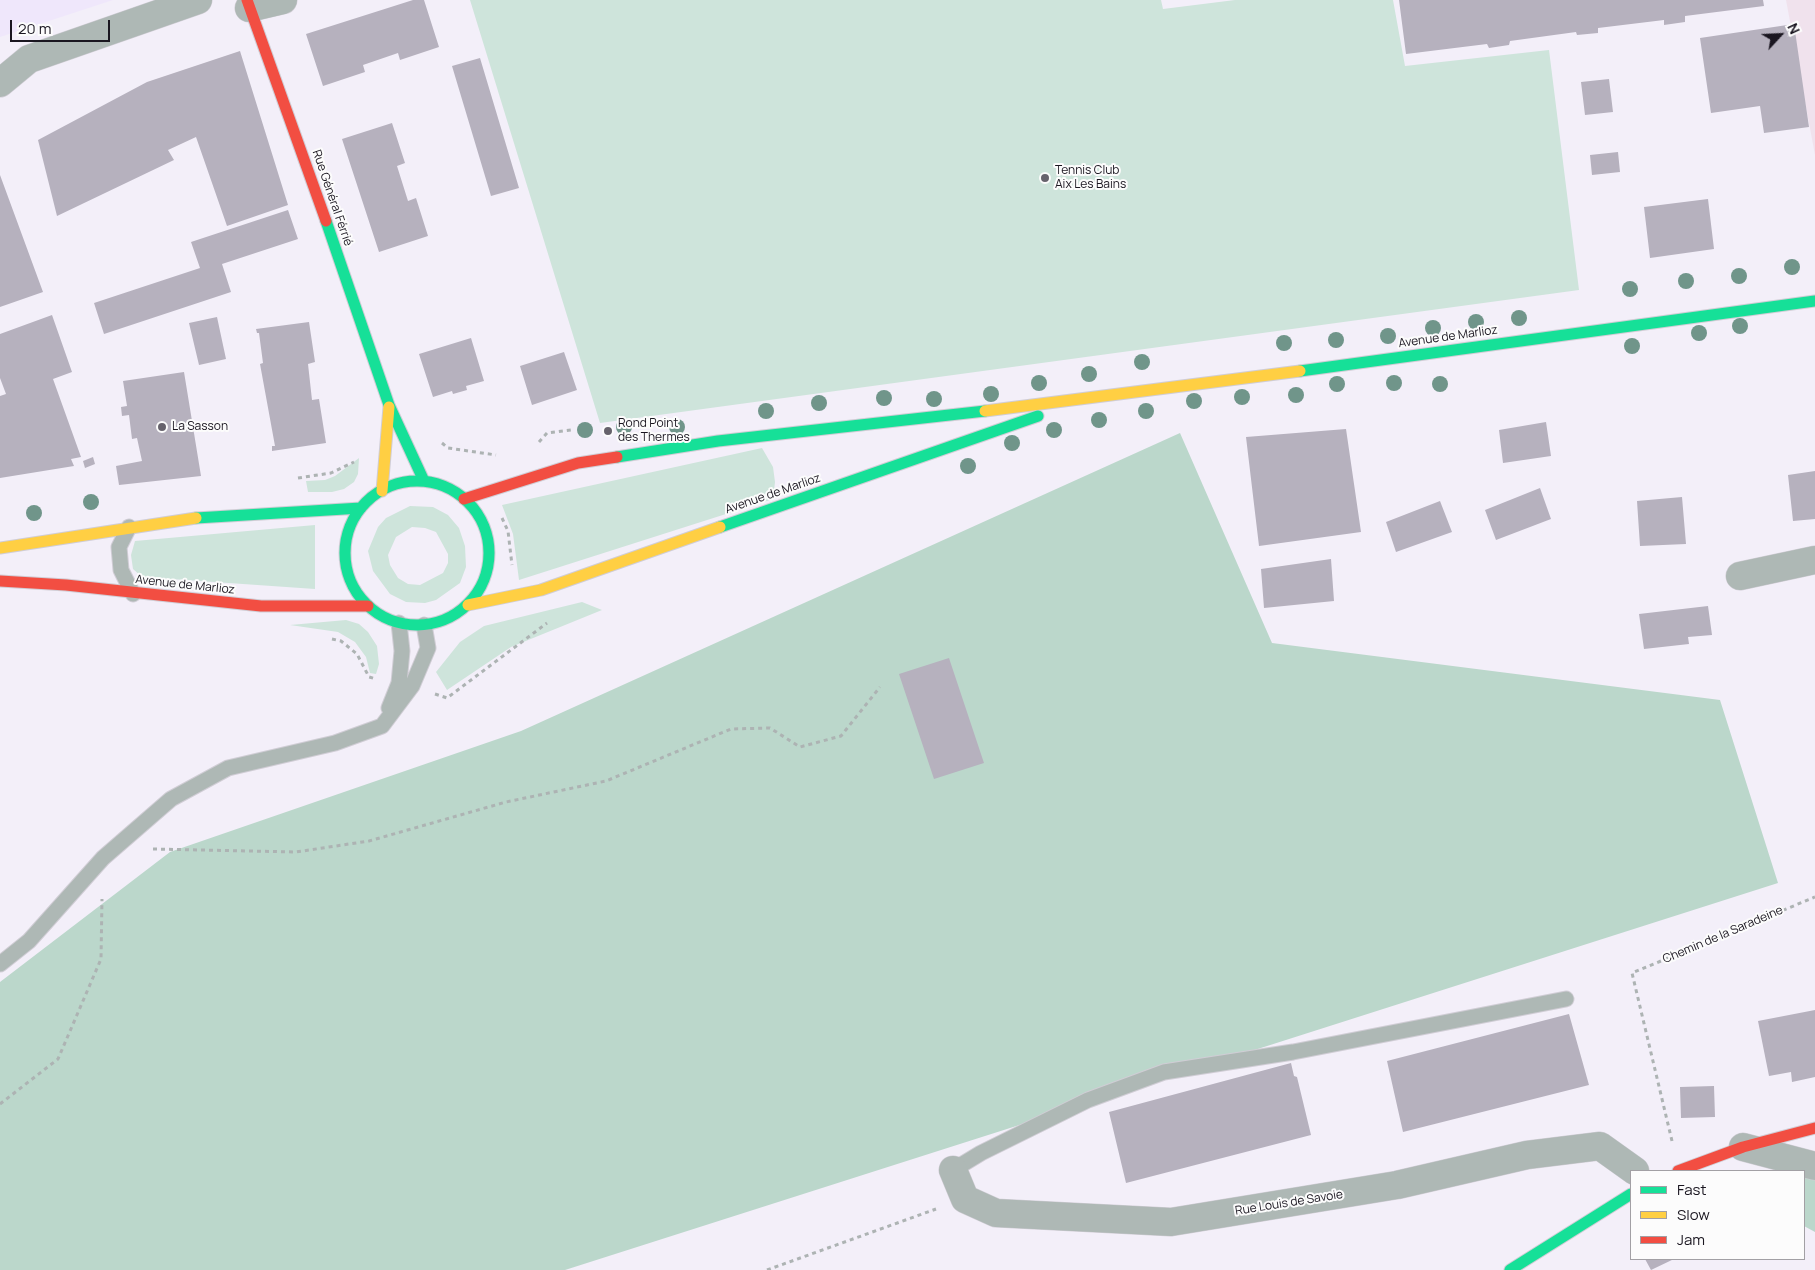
<!DOCTYPE html>
<meta charset="utf-8">
<style>
body{margin:0}
#map{position:relative;width:1815px;height:1270px;overflow:hidden;background:#f3eff9;font-family:Manrope,sans-serif}
canvas{display:block}
.legend{position:absolute;left:1630px;top:1170px;width:175px;height:90px;box-sizing:border-box;background:#fcfcfc;border:1px solid #a2a0a4;margin:0;padding:6px 9px;list-style:none;font-size:15px;color:#1a1620}
.legend li{display:flex;align-items:center;gap:10px;height:25px}
.legend b{width:25px;border:1px solid #a2a0a4}
.north{position:absolute;left:1755px;top:10px;width:50px;height:50px;-webkit-text-stroke:4px #fcfcfc;paint-order:stroke;rotate:65deg;font-size:14px;font-weight:700;line-height:20px;text-align:center;color:#1a1620}
.north::after{content:'';display:block;margin:auto;width:18px;height:22px;background:#1a1620;clip-path:polygon(50% 0,100% 100%,50% 72%,0 100%)}
.scale{position:absolute;left:10px;top:20px;width:100px;height:22px;box-sizing:border-box;border:2px solid #1a1620;border-top:0;padding-left:6px;font-size:15px;line-height:18px;white-space:nowrap;color:#1a1620;-webkit-text-stroke:4px #fcfcfc;paint-order:stroke}
</style>
<div id="map">
<canvas width="1815" height="1270"></canvas>
<ul class="legend">
<li><b style="height:6px;background:#16e098"></b>Fast</li>
<li><b style="height:6px;background:#ffcf43"></b>Slow</li>
<li><b style="height:6px;background:#f24e42"></b>Jam</li>
</ul>
<div class="north">N</div>
<div class="scale">20 m</div>
</div>
<script>
const c = document.querySelector('canvas').getContext('2d');
c.lineJoin = 'round';
function fill(path, color) {
  c.fillStyle = color;
  c.fill(path, 'evenodd');
}
function toPath(rows) {
  const path = new Path2D();
  for (const r of rows) {
    if (r.length === 3) {
      path.moveTo(r[0] + r[2], r[1]);
      path.arc(r[0], r[1], r[2], 0, 2 * Math.PI);
      continue;
    }
    path.moveTo(r[0], r[1]);
    for (let i = 2; i < r.length; i += 2) path.lineTo(r[i], r[i + 1]);
  }
  return path;
}
function trace(path, color, width, dash) {
  c.strokeStyle = color;
  c.lineWidth = width;
  c.lineCap = dash ? 'butt' : 'round';
  c.setLineDash(dash || []);
  c.stroke(path);
}
function label(font, color, halo, rows, align = 'center') {
  c.font = font + ' Manrope,sans-serif';
  c.lineWidth = 4;
  c.setLineDash([]);
  c.textBaseline = 'middle';
  c.strokeStyle = halo;
  c.fillStyle = color;
  for (const [text, x, y, turn = 0] of rows) {
    c.save();
    c.translate(x, y);
    c.rotate((+turn || 0) * Math.PI / 180);
    c.textAlign = isNaN(turn) ? turn : align;
    if (halo) c.strokeText(text, 0, 0);
    c.fillText(text, 0, 0);
    c.restore();
  }
}
fill(toPath([
 [0,0,113,0,0,37]
]), '#efe7fb');
fill(toPath([
 [1786,0,1815,0,1815,155]
]), '#f0e2ed');
fill(toPath([
 [470,0,1161,0,1163,9,1235,0,1393,0,1405,66,1549,50,1579,290,600,423],
 [762,448,773,467,775,482,773,499,519,580,513,534,502,505],
 [359,458,358,474,354,482,344,489,332,492,308,492,306,481,325,480,335,476],
 [410,506,433,507,448,515,459,528,465,546,466,567,460,583,436,600,425,603,406,602,390,594,373,571,368,551,378,527,386,518],
 [412,527,425,528,436,532,448,554,448,563,443,573,420,585,408,584,398,578,390,565,388,555,396,537],
 [315,525,315,589,142,577,133,569,131,555,135,541],
 [582,602,602,610,511,647,447,690,436,672,460,642,484,626],
 [346,620,359,624,368,632,377,646,379,664,376,674,370,673,366,657,355,642,338,632,290,625]
]), '#cee4db');
fill(toPath([
 [1180,433,1272,643,1720,700,1778,883,565,1270,0,1270,0,982,170,852,521,731],
 [1815,1165,1815,1232,1804,1226,1804,1171]
]), '#bbd7cb');
fill(toPath([
 [413,0,424,0,439,47,400,60,398,53,363,65,365,72,323,86,306,34],
 [1399,0,1763,0,1764,6,1685,16,1685,22,1664,25,1664,20,1598,28,1598,33,1577,35,1576,32,1510,41,1509,45,1489,48,1487,44,1406,54],
 [1794,24,1809,127,1764,133,1760,106,1711,113,1700,38],
 [240,51,288,205,227,226,196,137,168,150,174,160,57,216,38,140,147,82],
 [480,58,519,188,491,196,452,66],
 [1609,79,1613,112,1585,115,1581,82],
 [392,123,405,163,397,166,408,201,416,198,428,236,379,252,342,139],
 [1618,152,1620,172,1592,175,1590,155],
 [0,175,43,292,0,307],
 [1708,199,1714,249,1650,258,1644,207],
 [288,210,298,239,222,264,231,292,104,334,94,303,200,268,191,242],
 [52,315,72,372,53,379,81,457,71,459,74,466,0,478,0,396,6,394,0,378,0,334],
 [217,317,226,359,199,365,189,323],
 [309,322,315,362,308,364,312,400,319,399,326,443,272,451,272,446,275,446,260,364,263,363,259,333,257,333,256,329],
 [471,338,484,381,466,386,467,390,453,394,452,391,433,397,419,354],
 [564,352,577,390,532,405,520,366],
 [184,372,201,476,119,485,116,466,142,461,137,438,132,439,129,415,122,416,121,407,127,406,123,381],
 [1546,422,1551,456,1503,463,1499,430],
 [1346,429,1361,532,1259,546,1246,437],
 [93,457,95,464,85,468,83,461],
 [1815,471,1815,519,1793,521,1788,475],
 [1540,488,1551,519,1496,540,1485,510],
 [1682,497,1686,544,1640,546,1637,501],
 [1440,501,1452,532,1396,552,1386,522],
 [1331,559,1334,601,1264,608,1261,569],
 [1708,606,1712,635,1688,637,1689,644,1644,649,1639,614],
 [949,658,984,763,934,779,899,674],
 [1815,1010,1815,1077,1792,1082,1791,1072,1769,1076,1758,1021],
 [1569,1014,1589,1085,1403,1132,1387,1061],
 [1291,1063,1294,1076,1297,1077,1311,1135,1126,1183,1109,1112],
 [1714,1086,1715,1117,1681,1118,1680,1087],
 [1645,1259,1674,1259,1651,1270]
]), '#b6b1be');
const lane = toPath([
 [129,527,119,547,121,570,133,594],
 [389,708,399,683,402,651,399,623],
 [0,964,29,941,103,858,171,799,228,768,335,743,382,726,412,686,428,648,424,625],
 [953,1170,981,1153,1088,1100,1164,1072,1293,1052,1566,999]
]);
const street = toPath([
 [249,8,283,0],
 [0,83,29,59,198,0],
 [1740,576,1815,560],
 [1743,1147,1815,1166],
 [953,1170,965,1199,996,1213,1171,1222,1397,1185,1527,1155,1600,1146,1635,1171]
]);
const fast = toPath([
 [326,221,389,405,424,481],
 [1300,371,1815,301],
 [617,457,718,441,985,411],
 [417,553,72],
 [196,518,361,508],
 [720,527,1038,416],
 [1510,1270,1631,1194]
]);
const slow = toPath([
 [985,411,1300,371],
 [382,491,389,407],
 [0,548,196,518],
 [468,605,541,590,720,527]
]);
const jam = toPath([
 [247,0,326,221],
 [464,499,578,463,617,457],
 [0,581,66,585,261,606,368,606],
 [1678,1171,1743,1147,1815,1128]
]);
trace(lane, '#d0cdd5', 17);
trace(street, '#d0cdd5', 29);
trace(fast, '#d0cdd5', 13);
trace(slow, '#d0cdd5', 13);
trace(jam, '#d0cdd5', 13);
trace(toPath([
 [539,442,547,433,571,430],
 [442,443,448,448,496,455],
 [298,478,331,473,354,462],
 [502,518,508,531,512,565],
 [332,639,341,641,357,654,369,677,376,679],
 [435,694,447,698,547,623],
 [153,849,296,852,369,841,506,802,606,781,731,729,770,728,800,747,841,736,880,687],
 [0,1104,58,1059,101,959,102,899],
 [1672,1141,1632,973,1815,897],
 [767,1270,936,1209]
]), '#adb3b3', 3, [4, 4]);
trace(lane, '#aeb8b5', 15);
trace(street, '#aeb8b5', 28);
trace(fast, '#16e098', 11);
trace(slow, '#ffcf43', 11);
trace(jam, '#f24e42', 11);
c.fillStyle = '#70958a';
for (const [x, y] of [
 [1792,267],
 [1739,276],
 [1686,281],
 [1630,289],
 [1519,318],
 [1476,322],
 [1740,326],
 [1433,328],
 [1699,333],
 [1388,336],
 [1336,340],
 [1284,343],
 [1632,346],
 [1142,362],
 [1089,374],
 [1039,383],
 [1394,383],
 [1337,384],
 [1440,384],
 [991,394],
 [1296,395],
 [1242,397],
 [884,398],
 [934,399],
 [1194,401],
 [819,403],
 [766,411],
 [1146,411],
 [1099,420],
 [624,427],
 [677,427],
 [585,430],
 [1054,430],
 [1012,443],
 [968,466],
 [91,502],
 [34,513]
]) {
  c.beginPath();
  c.arc(x, y, 8, 0, 2 * Math.PI);
  c.fill();
}
for (const [x, y, r, color] of [
 [1045,178,5,"#66626c"],
 [162,427,5,"#66626c"],
 [608,431,5,"#66626c"]
]) {
  const dot = new Path2D();
  dot.arc(x, y, r, 0, 2 * Math.PI);
  c.fillStyle = color;
  c.fill(dot);
  trace(dot, '#fcfcfc', 2);
}
label('12px', '#1a1620', '#fcfcfc', [
 ["Tennis Club",1055,171],
 ["Aix Les Bains",1055,185],
 ["Rond Point",618,424],
 ["des Thermes",618,438],
 ["La Sasson",172,427]
], 'left');
label('12px', '#1a1620', '#fcfcfc', [
 ["Rue Général Férrié",332,198,71],
 ["Avenue de Marlioz",1448,337,-8],
 ["Avenue de Marlioz",773,494,-19],
 ["Avenue de Marlioz",185,585,6],
 ["Chemin de la Saradeine",1723,935,-23],
 ["Rue Louis de Savoie",1289,1203,-9]
]);
</script>
